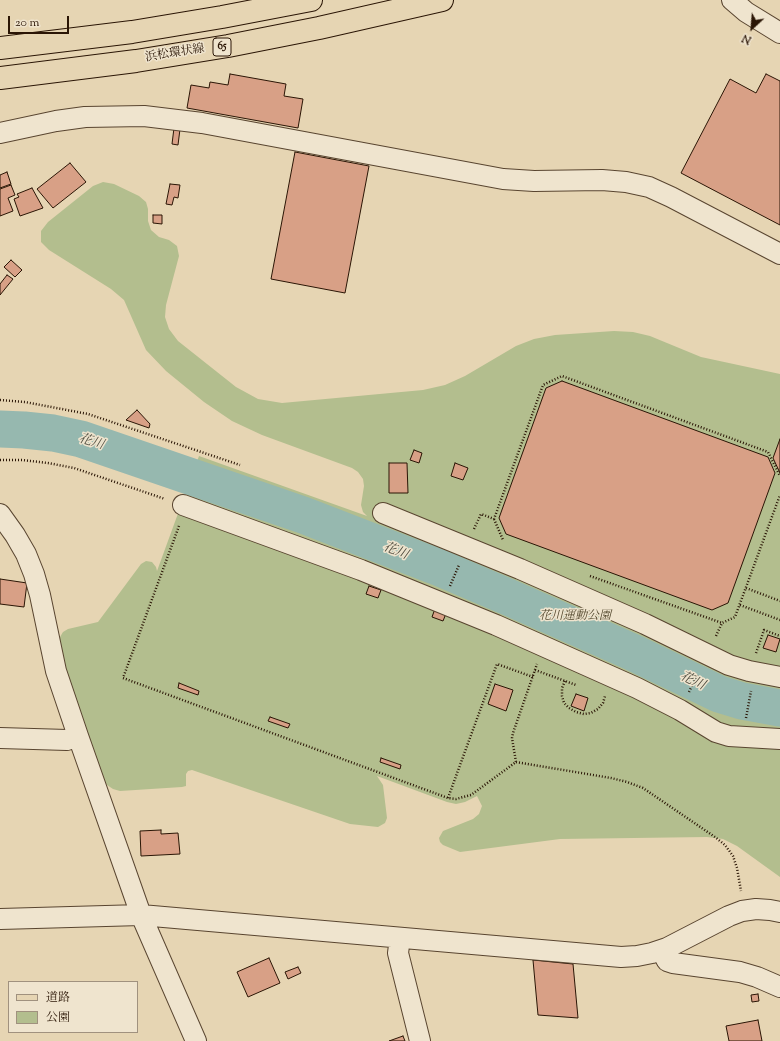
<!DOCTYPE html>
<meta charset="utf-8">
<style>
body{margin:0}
#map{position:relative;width:780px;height:1041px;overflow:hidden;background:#e6d5b3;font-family:"Sorts Mill Goudy","Noto Serif JP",serif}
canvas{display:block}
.legend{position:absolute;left:8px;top:981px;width:130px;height:52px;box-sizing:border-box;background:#efe4ce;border:1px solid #a0917e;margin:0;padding:5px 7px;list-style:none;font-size:12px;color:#2a1505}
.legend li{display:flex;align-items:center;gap:8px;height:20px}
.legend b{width:20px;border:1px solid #a0917e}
.north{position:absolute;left:732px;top:8px;width:40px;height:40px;-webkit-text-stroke:3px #efe4ce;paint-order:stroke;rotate:206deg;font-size:11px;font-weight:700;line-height:16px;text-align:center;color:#2a1505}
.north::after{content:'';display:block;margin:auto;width:14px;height:18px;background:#2a1505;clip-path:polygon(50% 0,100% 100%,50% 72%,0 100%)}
.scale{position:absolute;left:8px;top:16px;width:61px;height:18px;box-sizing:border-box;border:2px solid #2a1505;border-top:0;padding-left:5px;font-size:12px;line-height:14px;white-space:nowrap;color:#2a1505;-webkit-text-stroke:3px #efe4ce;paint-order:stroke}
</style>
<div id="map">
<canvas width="780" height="1041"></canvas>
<ul class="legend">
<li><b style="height:5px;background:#e6d5b3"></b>道路</li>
<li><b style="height:11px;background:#b3be8e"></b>公園</li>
</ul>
<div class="north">N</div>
<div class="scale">20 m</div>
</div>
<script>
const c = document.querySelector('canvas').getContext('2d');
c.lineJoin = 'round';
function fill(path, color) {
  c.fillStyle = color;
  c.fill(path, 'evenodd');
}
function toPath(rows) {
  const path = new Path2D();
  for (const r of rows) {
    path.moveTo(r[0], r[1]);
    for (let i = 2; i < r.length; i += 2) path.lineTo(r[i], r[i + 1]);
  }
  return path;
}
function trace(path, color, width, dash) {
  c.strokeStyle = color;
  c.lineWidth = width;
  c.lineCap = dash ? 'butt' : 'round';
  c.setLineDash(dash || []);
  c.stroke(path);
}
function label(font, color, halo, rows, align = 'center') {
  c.font = font + ' "Sorts Mill Goudy","Noto Serif JP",serif';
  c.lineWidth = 3;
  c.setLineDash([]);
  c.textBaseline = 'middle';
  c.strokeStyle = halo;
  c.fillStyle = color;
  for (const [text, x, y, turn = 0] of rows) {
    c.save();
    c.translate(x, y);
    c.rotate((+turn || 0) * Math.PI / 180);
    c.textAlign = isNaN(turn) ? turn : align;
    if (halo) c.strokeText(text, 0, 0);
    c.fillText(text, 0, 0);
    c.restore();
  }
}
fill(toPath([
 [103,182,114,184,139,196,146,202,148,209,148,221,151,230,159,237,169,240,177,246,179,256,166,305,165,317,169,329,178,341,236,387,258,399,282,403,423,390,445,385,465,376,516,346,534,339,555,335,614,331,633,332,650,336,701,357,780,374,780,877,737,846,723,839,707,837,560,839,460,852,443,845,440,842,439,838,443,831,473,819,479,814,482,806,477,796,465,802,456,804,447,802,377,776,383,785,387,818,385,823,378,827,350,824,192,770,188,771,186,774,186,786,182,787,120,791,113,789,107,785,103,779,65,668,60,643,60,637,63,632,68,629,98,622,141,564,146,561,152,562,156,567,157,571,199,456,367,516,363,512,361,505,364,486,363,479,358,472,352,468,262,435,232,421,204,402,166,371,146,350,124,300,111,289,49,250,41,242,41,231,48,222,93,186]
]), '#b3be8e');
const water = toPath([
 [233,475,269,499,267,506,223,505,222,495,226,482,233,475]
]);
fill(water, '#96b8af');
trace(water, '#6b776b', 1);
trace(toPath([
 [0,429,24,430,53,433,81,439,303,515,440,568,508,597,632,652,719,694,742,701,780,708]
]), '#96b8af', 37);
const building = toPath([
 [230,74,286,84,284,96,303,99,298,128,187,108,191,85,209,88,210,82,228,85,230,74],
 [766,74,780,81,780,225,681,173,730,79,756,93,766,74],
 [174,128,180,129,178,145,172,144,174,128],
 [295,152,369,166,345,293,271,279,295,152],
 [70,163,86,182,53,208,37,189,70,163],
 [7,172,11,184,0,188,0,175,7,172],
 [170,184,180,185,178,198,174,197,172,205,166,204,170,184],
 [11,185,15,195,8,198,13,211,0,216,0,189,11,185],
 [32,188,43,208,20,216,14,199,19,197,17,194,32,188],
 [153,215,162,215,162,224,153,223,153,215],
 [11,260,22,270,15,277,4,267,11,260],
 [7,275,13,279,0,295,0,284,7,275],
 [562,381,768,457,775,473,728,603,712,610,506,534,499,518,546,388,562,381],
 [137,410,150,424,149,428,126,420,137,410],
 [780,439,780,473,773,458,780,439],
 [414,450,422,453,419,463,410,460,414,450],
 [389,463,407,463,408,493,389,493,389,463],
 [455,463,468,468,463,480,451,476,455,463],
 [0,579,27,583,24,607,0,604,0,579],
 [369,586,381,590,378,598,366,594,369,586],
 [436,606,447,611,443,621,432,617,436,606],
 [768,635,780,639,776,652,763,648,768,635],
 [179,683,199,691,198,695,178,688,179,683],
 [495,684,513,690,506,711,488,704,495,684],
 [576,694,588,698,584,711,571,706,576,694],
 [270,717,290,724,288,728,268,721,270,717],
 [381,758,401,765,400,769,380,762,381,758],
 [161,830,161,834,178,833,180,854,141,856,140,831,161,830],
 [269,958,280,983,248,997,237,972,269,958],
 [533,960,573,964,578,1018,538,1015,533,960],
 [298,967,301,973,288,979,285,972,298,967],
 [758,994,759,1001,752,1002,751,995,758,994],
 [758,1020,762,1041,729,1041,726,1026,758,1020],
 [403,1036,405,1041,389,1041,403,1036]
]);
fill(building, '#d8a086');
trace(building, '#2a1505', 1);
const minor = toPath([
 [732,0,746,12,780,33],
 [0,133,56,121,85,117,144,116,202,123,503,179,534,181,602,180,626,182,649,187,671,197,780,254],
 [183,505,361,570,496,625,637,688,680,710,716,732,729,736,780,739],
 [383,513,520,569,645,624,729,665,749,671,780,677],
 [0,514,15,535,26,554,34,574,40,595,56,671,78,736,141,915,196,1041],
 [0,738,67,740,78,736],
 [0,919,141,915,621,957,637,956,652,953,667,948,729,916,742,911,756,909,770,910,780,912],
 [400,938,398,953,420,1041],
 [661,950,667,961,673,963,740,972,757,977,780,987]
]);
const major = toPath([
 [0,48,132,32,222,17,311,0],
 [0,78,136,61,228,46,319,28,442,0]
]);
trace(minor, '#594530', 22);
trace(major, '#2a1505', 24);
trace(toPath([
 [0,400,25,402,88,414,240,465],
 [0,460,22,460,48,463,74,468,165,499],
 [494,519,503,540],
 [179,526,123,678,448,798,456,799,471,795,516,762,512,738,513,733,537,664],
 [474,529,481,514,494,519,543,385,562,376,768,452,780,476],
 [590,576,722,623],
 [450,586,459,565],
 [746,588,780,601],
 [740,605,780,620],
 [716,636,722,623,735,617,780,495],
 [756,653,764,630,780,636],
 [535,670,576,685],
 [565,681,562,688,562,696,564,703,569,708,576,712,584,714,591,713,598,709,603,703,605,696],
 [689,692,698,673],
 [746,718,751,691],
 [516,762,611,778,627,782,643,788,715,837,725,845,733,856,737,868,741,891],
 [448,798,497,664,533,677]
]), '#2a1505', 2.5, [1, 2]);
trace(minor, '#efe4ce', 20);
trace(major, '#e6d5b3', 22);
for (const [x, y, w] of [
 [222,47,18]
]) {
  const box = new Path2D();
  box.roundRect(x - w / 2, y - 9, w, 18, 3);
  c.fillStyle = '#efe4ce';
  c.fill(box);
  trace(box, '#2a1505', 1);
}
label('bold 11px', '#2a1505', null, [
 ["65",222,47]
]);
label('12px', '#2a1505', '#efe4ce', [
 ["浜松環状線",175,54,-9]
]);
label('italic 12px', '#53482e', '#efe4ce', [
 ["花川運動公園",575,617]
]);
label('italic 13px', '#504e40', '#efe4ce', [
 ["花川",91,443,17],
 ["花川",395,552,22],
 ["花川",692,682,25]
]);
</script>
